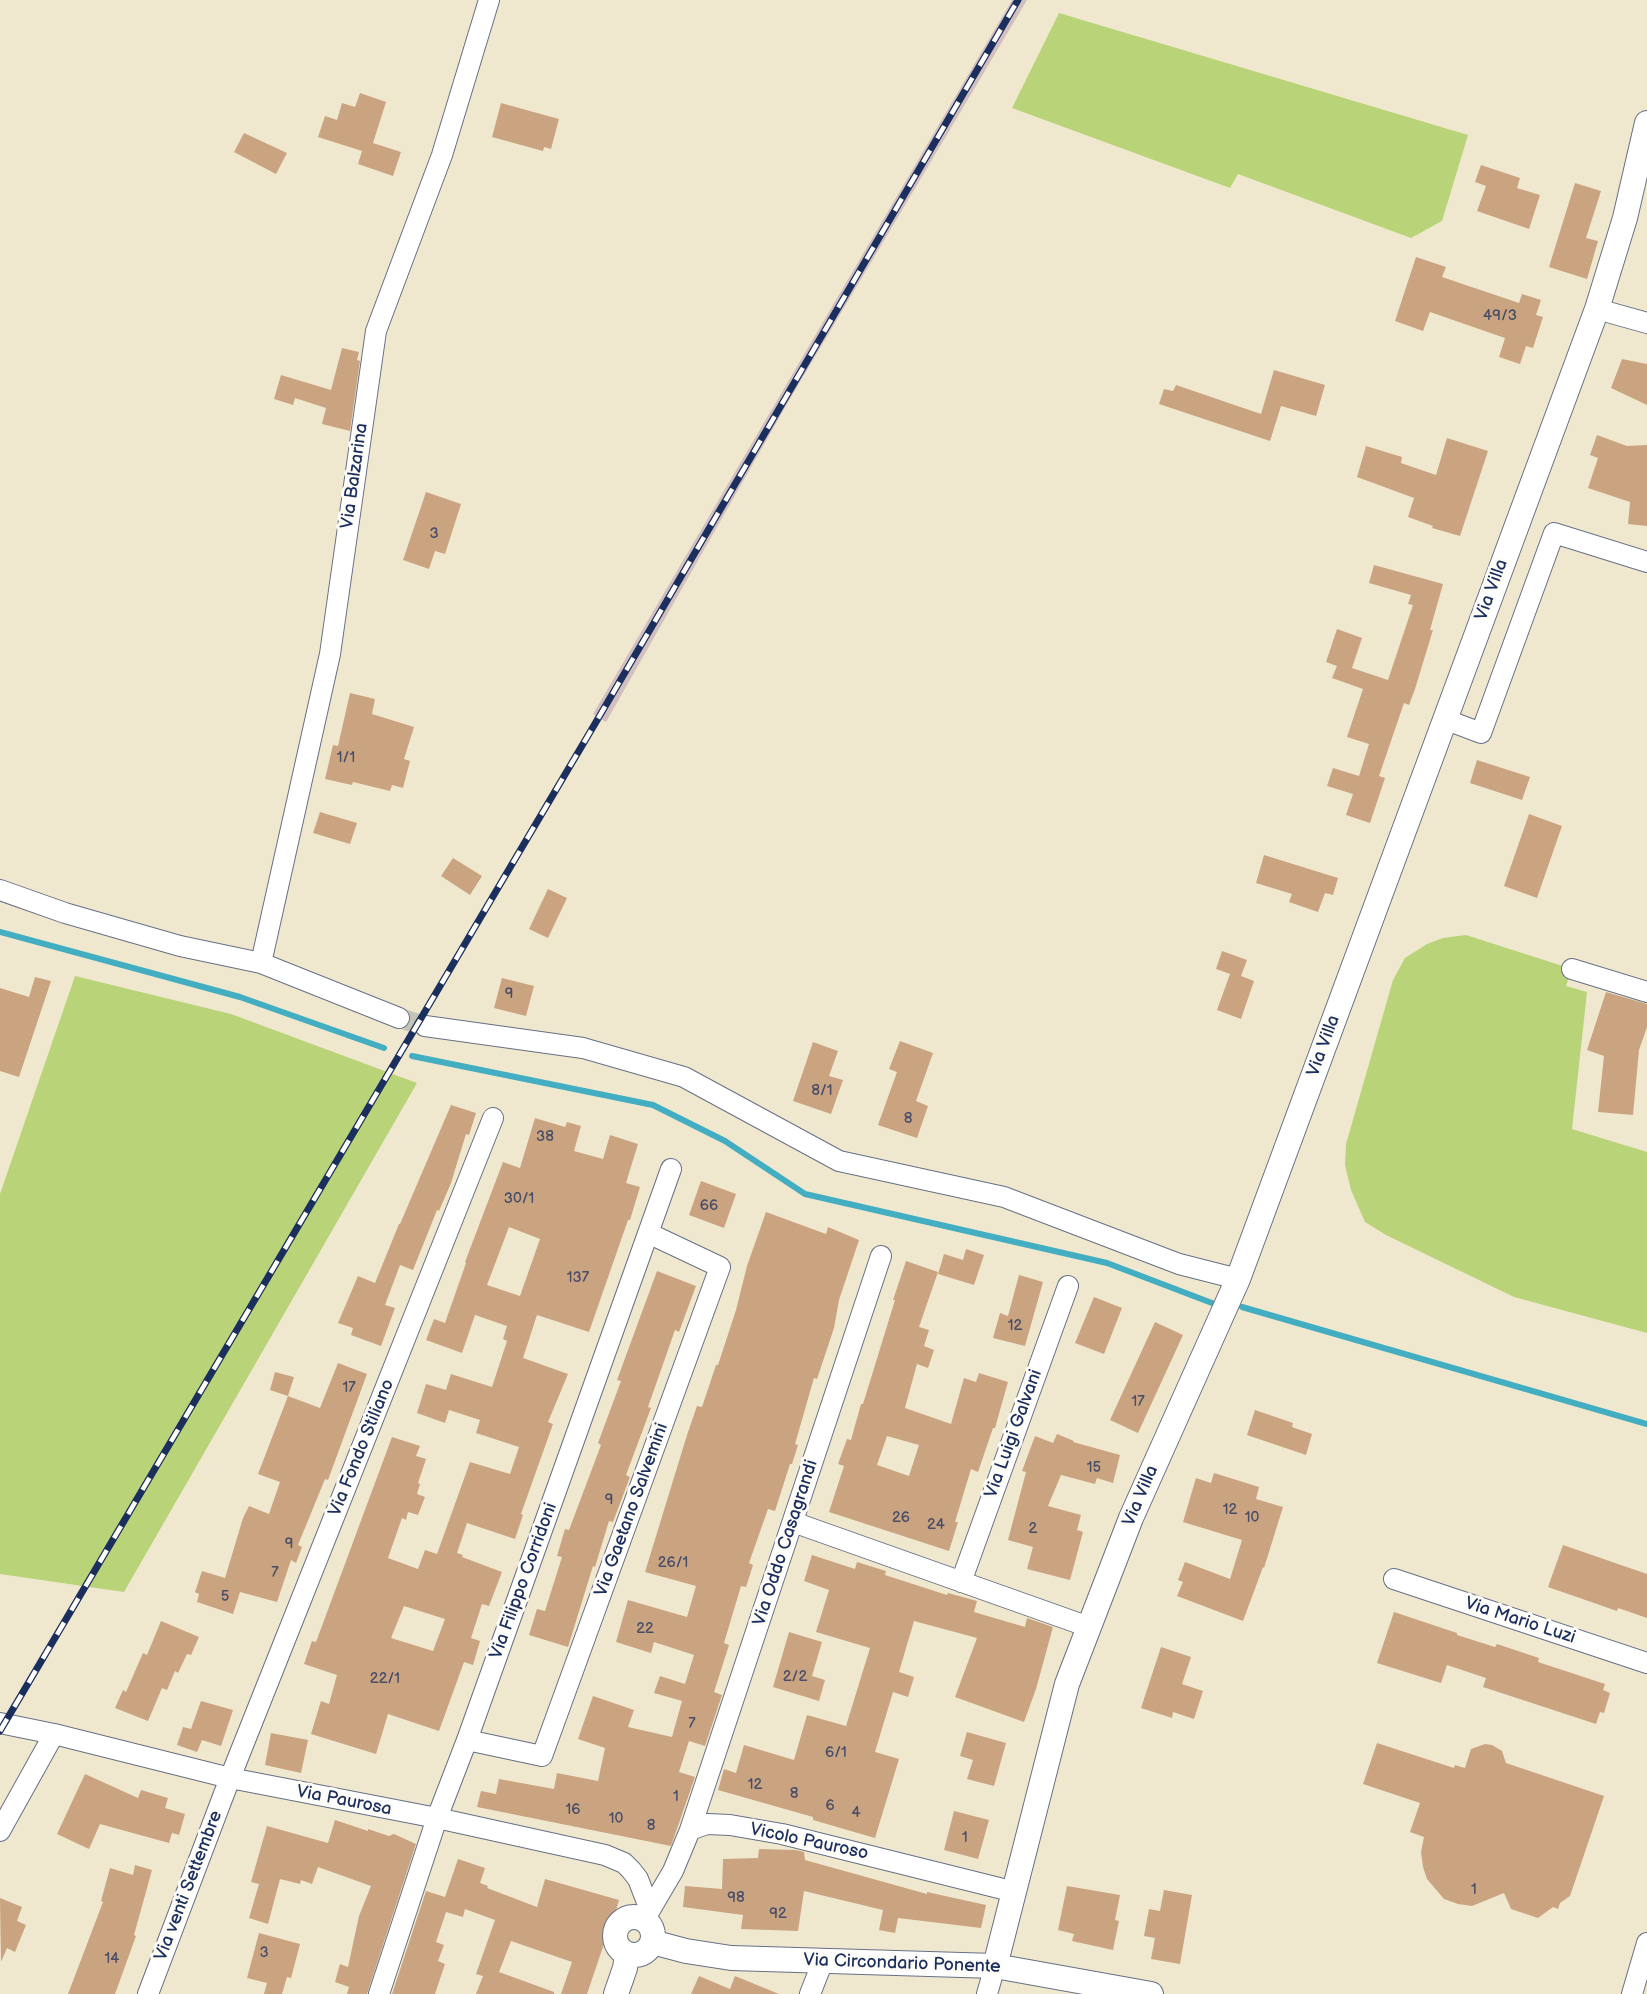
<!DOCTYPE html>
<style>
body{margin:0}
canvas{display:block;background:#f0e8ce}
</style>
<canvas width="1647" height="1994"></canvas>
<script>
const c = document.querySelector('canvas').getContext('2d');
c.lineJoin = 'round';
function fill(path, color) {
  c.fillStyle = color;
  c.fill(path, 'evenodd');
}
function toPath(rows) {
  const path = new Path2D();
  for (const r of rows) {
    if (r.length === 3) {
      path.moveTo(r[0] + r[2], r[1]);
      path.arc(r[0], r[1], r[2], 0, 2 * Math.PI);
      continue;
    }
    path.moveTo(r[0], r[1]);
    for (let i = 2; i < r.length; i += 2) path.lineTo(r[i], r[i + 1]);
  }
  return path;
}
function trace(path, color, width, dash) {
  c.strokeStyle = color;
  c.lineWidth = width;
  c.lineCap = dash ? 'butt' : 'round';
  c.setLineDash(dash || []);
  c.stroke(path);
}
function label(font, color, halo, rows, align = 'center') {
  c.font = font + ' "Balsamiq Sans",sans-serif';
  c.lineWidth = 6;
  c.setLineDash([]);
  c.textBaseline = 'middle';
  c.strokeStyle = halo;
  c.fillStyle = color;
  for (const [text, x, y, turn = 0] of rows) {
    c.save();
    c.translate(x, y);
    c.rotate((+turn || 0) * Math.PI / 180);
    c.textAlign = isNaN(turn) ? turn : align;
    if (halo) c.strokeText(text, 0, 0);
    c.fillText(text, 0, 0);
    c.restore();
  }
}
fill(toPath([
 [1012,0,1027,0,791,397,606,722,593,714]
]), '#d2bfc0');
fill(toPath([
 [1059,13,1468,135,1442,221,1411,238,1238,174,1230,188,1012,108],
 [1466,935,1572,969,1566,986,1587,992,1572,1129,1647,1152,1647,1333,1514,1297,1386,1235,1365,1222,1351,1190,1345,1165,1346,1144,1393,980,1405,958,1427,944,1443,938],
 [75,976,231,1014,417,1083,124,1592,0,1574,0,1194]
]), '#b9d378');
trace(toPath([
 [0,932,240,997,384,1048],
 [412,1056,653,1105,725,1141,805,1194,1107,1263,1212,1303],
 [1242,1307,1647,1424]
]), '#43adc1', 6);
fill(toPath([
 [360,93,386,102,373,143,401,152,393,176,358,164,362,151,318,137,325,116,337,120,342,103,355,107],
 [501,103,559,119,551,149,544,147,543,151,492,137],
 [244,133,287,153,276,174,234,152],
 [1481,165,1520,178,1517,188,1540,195,1529,229,1477,211,1486,186,1475,182],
 [1575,183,1601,191,1586,238,1598,241,1587,279,1549,267],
 [1416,257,1446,267,1442,277,1519,303,1522,294,1541,300,1536,315,1543,317,1533,348,1526,346,1520,364,1499,357,1505,338,1430,312,1423,331,1395,321],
 [342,348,359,352,357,360,360,361,350,431,322,424,326,408,295,398,293,405,274,399,281,375,331,390],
 [1622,359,1647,364,1647,405,1611,388],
 [1274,370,1325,385,1316,416,1281,406,1270,441,1159,404,1164,389,1173,391,1176,385,1261,414],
 [1597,435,1627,446,1647,445,1647,526,1628,524,1630,502,1588,488,1598,458,1590,455],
 [1447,438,1488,451,1460,536,1432,528,1433,526,1408,517,1414,498,1357,477,1366,446,1402,457,1401,463,1436,475],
 [426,492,461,504,445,554,435,551,429,569,403,560],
 [1374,565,1443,584,1430,630,1433,630,1415,689,1409,705,1404,703,1379,776,1385,778,1370,823,1346,815,1353,794,1327,786,1333,768,1359,776,1369,744,1347,737,1363,689,1332,678,1337,666,1326,662,1337,629,1362,638,1352,668,1388,680,1413,605,1408,604,1411,595,1369,583],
 [350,693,375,699,372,714,414,727,404,759,410,761,403,788,392,785,390,791,353,782,352,785,325,779,333,745,338,746],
 [1477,760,1530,777,1522,800,1470,783],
 [320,812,357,823,350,844,313,833],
 [1529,814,1562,826,1537,898,1504,886],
 [1264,855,1338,878,1333,895,1325,893,1318,912,1289,902,1292,894,1256,883],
 [453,858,482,876,470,895,441,876],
 [548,889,567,898,548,938,529,929],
 [1222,951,1247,960,1241,976,1254,981,1241,1019,1217,1010,1230,974,1216,969],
 [35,977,51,981,19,1077,0,1071,0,988,29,997],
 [502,978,534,986,526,1016,494,1008],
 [1606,992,1647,1004,1647,1027,1639,1050,1633,1115,1598,1112,1604,1056,1587,1050],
 [900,1041,933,1053,916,1101,928,1106,917,1138,878,1125,897,1072,889,1069],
 [813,1042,838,1051,829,1076,843,1080,831,1114,793,1101],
 [451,1105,476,1113,469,1135,466,1134,451,1183,439,1211,437,1210,413,1270,400,1265,385,1305,395,1308,381,1346,351,1335,353,1328,338,1323,358,1276,375,1283,399,1224,400,1224],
 [535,1118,565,1127,567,1122,581,1126,574,1151,603,1159,610,1135,638,1144,626,1183,640,1187,630,1220,628,1220,589,1332,537,1315,523,1358,568,1374,548,1422,553,1424,521,1514,523,1515,515,1539,467,1523,457,1553,463,1555,462,1557,502,1572,489,1606,482,1604,471,1638,480,1641,473,1665,464,1662,439,1731,388,1714,376,1754,311,1734,321,1701,329,1704,337,1675,304,1664,312,1641,316,1642,392,1437,420,1446,416,1456,426,1459,418,1483,420,1484,417,1494,425,1497,418,1515,408,1512,406,1520,402,1518,388,1558,418,1569,425,1550,437,1554,470,1462,510,1474,519,1447,476,1433,480,1420,449,1410,445,1423,417,1413,426,1384,446,1390,451,1374,492,1387,507,1341,503,1339,507,1326,475,1315,462,1353,426,1340,434,1319,445,1323,466,1263,465,1262,503,1162,520,1168],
 [509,1227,540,1239,520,1296,487,1285],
 [404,1606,445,1619,433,1651,391,1638],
 [701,1181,736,1194,724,1228,689,1215],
 [766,1212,826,1234,828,1227,859,1240,839,1300,834,1328,817,1379,814,1378,795,1444,798,1445,792,1464,790,1464,775,1511,768,1509,749,1563,753,1565,746,1587,741,1586,724,1643,729,1645,714,1692,722,1695,705,1746,689,1741,679,1772,695,1777,671,1846,477,1807,481,1791,496,1794,499,1779,554,1789,557,1773,598,1781,605,1748,578,1739,593,1696,634,1710,628,1727,672,1737,682,1701,654,1693,660,1676,685,1684,694,1655,654,1642,651,1653,616,1642,628,1600,687,1617,696,1586,645,1572,687,1435,697,1406,702,1407,716,1365,718,1365,736,1310,747,1266],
 [966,1249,984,1255,974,1285,938,1274,944,1254,963,1260],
 [906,1261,938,1272,919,1327,929,1330,924,1346,934,1350,928,1368,917,1364,905,1408,951,1424,964,1378,976,1382,979,1373,1008,1382,995,1428,993,1428,978,1472,971,1469,955,1522,958,1522,949,1551,829,1512,844,1466,838,1464,847,1439,851,1440,861,1404,863,1404,895,1300,893,1300],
 [887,1436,919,1445,909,1476,877,1465],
 [657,1271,696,1286,679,1332,675,1330,648,1407,651,1408,626,1475,630,1477,613,1522,609,1521,595,1567,593,1566,568,1647,529,1635,537,1609,545,1611,562,1557,557,1556,565,1529,569,1530,601,1445,598,1443,621,1381,617,1380],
 [1019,1275,1043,1282,1025,1346,993,1338,1000,1313,1008,1316],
 [1094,1297,1122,1308,1104,1354,1075,1343],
 [1155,1322,1183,1335,1138,1433,1110,1420],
 [338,1363,367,1374,328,1480,325,1479,298,1545,302,1547,296,1563,291,1560,277,1602,240,1592,233,1614,197,1602,199,1594,195,1592,202,1571,225,1578,243,1518,249,1506,269,1514,280,1482,258,1474,288,1396,320,1408],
 [275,1372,294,1377,288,1396,270,1390],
 [1255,1410,1293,1423,1292,1427,1312,1434,1306,1455,1247,1435],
 [1057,1434,1074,1441,1073,1442,1120,1455,1113,1483,1097,1478,1095,1484,1061,1475,1048,1506,1081,1515,1077,1530,1083,1532,1070,1580,1027,1569,1033,1547,1008,1540,1026,1472,1022,1471,1035,1436,1053,1443],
 [1214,1473,1259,1487,1256,1499,1283,1507,1264,1568,1263,1567,1243,1621,1177,1596,1183,1582,1178,1580,1185,1562,1230,1579,1242,1540,1183,1522,1196,1478,1211,1483],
 [1563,1545,1647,1574,1647,1618,1618,1608,1617,1611,1548,1587],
 [812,1555,855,1569,857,1562,886,1571,885,1575,947,1595,948,1593,977,1601,974,1612,1025,1627,1027,1618,1053,1627,1036,1689,1024,1722,955,1697,977,1638,914,1621,899,1672,914,1677,908,1697,893,1692,875,1752,899,1759,875,1838,813,1820,813,1817,718,1790,724,1769,736,1773,744,1745,794,1760,807,1715,846,1726,870,1648,816,1632,829,1590,804,1581],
 [1394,1612,1457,1633,1457,1635,1495,1647,1497,1644,1539,1658,1538,1662,1605,1684,1603,1690,1610,1693,1604,1713,1600,1712,1596,1724,1483,1687,1486,1678,1447,1665,1441,1683,1377,1663],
 [161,1621,199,1637,191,1655,187,1654,178,1673,175,1671,167,1690,162,1688,148,1721,115,1708,123,1690,126,1692,143,1653,147,1655],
 [789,1632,822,1642,812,1676,825,1680,819,1701,773,1687],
 [1161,1647,1191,1657,1182,1684,1203,1691,1194,1719,1173,1712,1172,1718,1141,1708],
 [201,1701,233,1710,221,1746,202,1740,197,1752,177,1745,183,1727,191,1729],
 [967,1732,1006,1743,994,1786,967,1779,973,1760,960,1756],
 [271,1733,308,1740,301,1773,265,1765],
 [1377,1743,1454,1768,1455,1765,1465,1768,1471,1749,1485,1744,1492,1745,1502,1751,1506,1763,1604,1796,1570,1896,1560,1903,1558,1909,1553,1907,1538,1918,1511,1909,1504,1893,1472,1906,1458,1904,1444,1899,1427,1879,1423,1867,1421,1852,1424,1837,1410,1832,1420,1803,1363,1784],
 [85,1774,138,1798,141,1790,168,1798,165,1808,185,1814,179,1835,172,1833,169,1843,100,1824,89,1849,57,1834],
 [954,1811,989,1820,978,1859,944,1850],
 [335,1820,368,1831,368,1829,389,1836,394,1834,416,1844,367,1994,347,1994,349,1987,335,1982,340,1964,348,1967,359,1916,371,1886,318,1867,312,1884,301,1880,300,1884,280,1879,268,1924,249,1918,259,1884,251,1882,267,1826,328,1843],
 [759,1849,796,1850,804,1852,805,1860,927,1894,927,1892,986,1905,981,1928,898,1918,895,1933,879,1930,883,1910,804,1891,798,1931,741,1929,743,1915,683,1907,685,1886,722,1889,723,1859,758,1858],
 [458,1859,485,1868,480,1883,488,1886,487,1888,537,1907,545,1879,619,1900,607,1942,605,1941,587,1994,561,1994,572,1962,511,1941,499,1972,554,1992,554,1994,476,1994,483,1976,476,1974,495,1920,465,1909,463,1917,446,1912,436,1942,444,1945,438,1961,445,1964,435,1994,392,1994,426,1891,445,1897],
 [135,1865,152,1870,134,1935,136,1936,115,1994,68,1994,103,1902,101,1901,110,1868,133,1875],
 [1067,1886,1120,1895,1115,1920,1119,1921,1113,1950,1072,1941,1074,1934,1058,1930],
 [1164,1890,1192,1895,1180,1964,1151,1959,1155,1938,1144,1936,1149,1909,1160,1911],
 [0,1898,22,1907,17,1921,26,1925,15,1952,7,1948,1,1962],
 [259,1933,300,1944,291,1978,287,1977,282,1994,264,1994,267,1983,247,1978],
 [699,1976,730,1989,735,1976,779,1994,691,1994]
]), '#caa481');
trace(toPath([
 [399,1018,425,1026]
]), '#c5c3b8', 20, [20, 10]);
const minor = toPath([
 [1597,309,1647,323],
 [1444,719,1481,733,1554,533,1647,562],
 [0,890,65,913,180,946,261,963,399,1018],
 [261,963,330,654,376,331,442,155,489,0],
 [1572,969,1647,992],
 [425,1026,583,1048,684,1077,839,1161,1004,1197,1179,1264,1238,1279],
 [793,1522,1089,1627],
 [1394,1579,1647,1663],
 [961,1582,1068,1286],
 [0,1723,54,1734,230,1778,437,1818,605,1855,624,1863,631,1870,638,1879,650,1910,644,1920],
 [467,1740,542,1756,720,1267,648,1233],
 [690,1830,881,1256],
 [0,1831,54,1734],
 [650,1910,673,1871,690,1830,707,1824,730,1825,782,1834,1015,1892],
 [148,1994,230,1778,493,1118],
 [379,1994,437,1818,467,1740,671,1169],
 [810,1994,823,1961],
 [987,1994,995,1966],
 [1632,1994,1647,1943]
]);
const tertiary = toPath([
 [634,1936,19],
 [652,1942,686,1951,731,1958,995,1966,1151,1994],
 [995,1966,1067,1684,1131,1518,1238,1279,1597,309,1625,218,1647,123],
 [616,1994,625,1968,627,1955]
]);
trace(minor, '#667085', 22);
trace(tertiary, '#667085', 26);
trace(minor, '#fff', 20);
trace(tertiary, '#fff', 24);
const rail = toPath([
 [0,1731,596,722,1018,0]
]);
trace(rail, '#1b2f5e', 7);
trace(rail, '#fdfcf7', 4.5, [14]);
label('15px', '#474c67', null, [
 ["49/3",1500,316],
 ["3",434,534],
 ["1/1",346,758],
 ["9",509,994],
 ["8/1",822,1091],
 ["8",908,1119],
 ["38",545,1137],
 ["30/1",519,1199],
 ["66",709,1206],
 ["137",578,1278],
 ["12",1015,1326],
 ["17",349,1388],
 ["17",1138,1402],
 ["15",1094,1468],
 ["9",609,1500],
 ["12",1230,1510],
 ["26",901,1518],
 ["10",1252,1518],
 ["24",936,1525],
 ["2",1033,1529],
 ["9",289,1544],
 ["26/1",673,1563],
 ["7",275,1573],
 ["5",225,1597],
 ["22",645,1629],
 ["2/2",795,1677],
 ["22/1",385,1679],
 ["7",692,1724],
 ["6/1",836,1753],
 ["12",755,1785],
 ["8",794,1794],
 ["1",676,1797],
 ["6",830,1806],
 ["16",573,1810],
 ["4",856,1813],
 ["10",616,1819],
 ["8",651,1826],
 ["1",965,1838],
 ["1",1474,1890],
 ["98",736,1898],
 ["92",778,1914],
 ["3",264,1953],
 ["14",112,1959]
]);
label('18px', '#1b2f5e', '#fdfcf7', [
 ["Via Balzarina",355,476,-82],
 ["Via Villa",1492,590,-70],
 ["Via Villa",1324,1046,-70],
 ["Via Luigi Galvani",1014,1434,-70],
 ["Via Fondo Stiliano",362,1448,-68],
 ["Via Villa",1141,1496,-67],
 ["Via Gaetano Salvemini",632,1510,-70],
 ["Via Oddo Casagrandi",786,1543,-72],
 ["Via Filippo Corridoni",524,1581,-70],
 ["Via Mario Luzi",1520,1621,18],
 ["Via Paurosa",344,1801,11],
 ["Vicolo Pauroso",809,1842,12],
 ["Via venti Settembre",189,1886,-69],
 ["Via Circondario Ponente",902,1964,2]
]);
</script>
